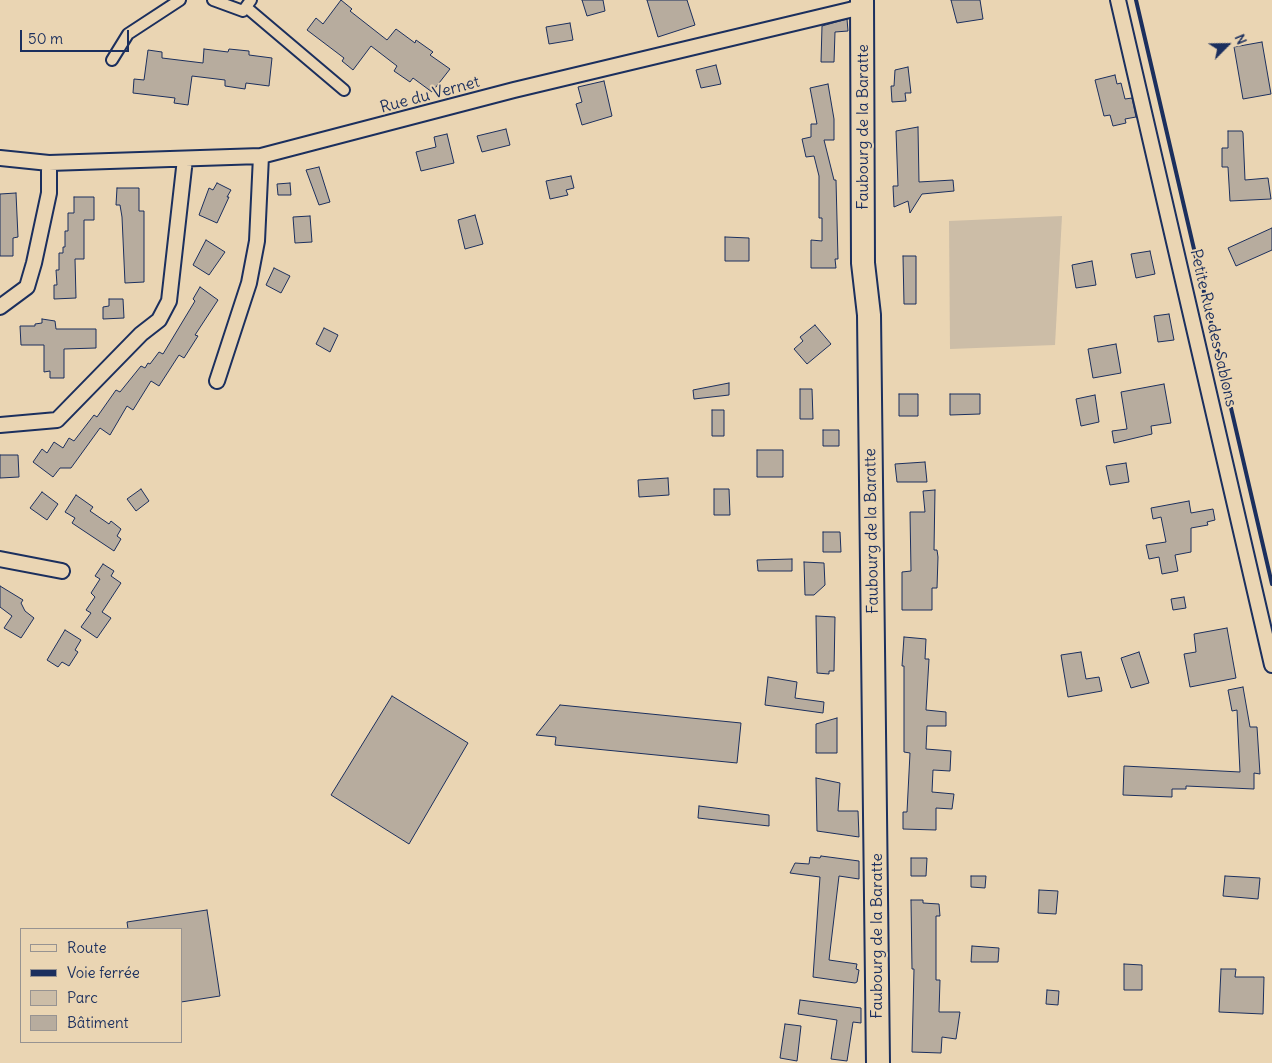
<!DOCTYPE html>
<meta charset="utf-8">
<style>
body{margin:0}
#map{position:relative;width:1272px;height:1063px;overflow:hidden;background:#ead5b3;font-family:Delius,sans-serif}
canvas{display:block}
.legend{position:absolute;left:20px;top:928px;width:162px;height:115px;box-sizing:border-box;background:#ead5b3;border:1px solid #979391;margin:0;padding:6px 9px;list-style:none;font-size:15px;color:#1b2f5e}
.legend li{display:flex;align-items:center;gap:10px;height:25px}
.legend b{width:25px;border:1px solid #979391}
.north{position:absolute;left:1202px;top:20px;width:50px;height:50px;-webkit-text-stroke:4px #ead5b3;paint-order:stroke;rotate:67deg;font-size:14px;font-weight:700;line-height:20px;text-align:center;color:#1b2f5e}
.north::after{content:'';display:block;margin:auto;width:18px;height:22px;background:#1b2f5e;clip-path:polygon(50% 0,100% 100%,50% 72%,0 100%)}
.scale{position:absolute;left:20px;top:30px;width:109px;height:22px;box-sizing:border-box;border:2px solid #1b2f5e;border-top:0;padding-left:6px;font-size:15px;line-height:18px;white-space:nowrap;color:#1b2f5e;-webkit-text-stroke:4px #ead5b3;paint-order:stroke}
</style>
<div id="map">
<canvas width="1272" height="1063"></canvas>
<ul class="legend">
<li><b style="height:6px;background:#ead5b3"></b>Route</li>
<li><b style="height:6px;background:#1b2f5e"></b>Voie ferrée</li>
<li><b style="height:14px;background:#ccbda7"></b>Parc</li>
<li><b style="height:14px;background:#b7ac9e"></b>Bâtiment</li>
</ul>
<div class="north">N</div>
<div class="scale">50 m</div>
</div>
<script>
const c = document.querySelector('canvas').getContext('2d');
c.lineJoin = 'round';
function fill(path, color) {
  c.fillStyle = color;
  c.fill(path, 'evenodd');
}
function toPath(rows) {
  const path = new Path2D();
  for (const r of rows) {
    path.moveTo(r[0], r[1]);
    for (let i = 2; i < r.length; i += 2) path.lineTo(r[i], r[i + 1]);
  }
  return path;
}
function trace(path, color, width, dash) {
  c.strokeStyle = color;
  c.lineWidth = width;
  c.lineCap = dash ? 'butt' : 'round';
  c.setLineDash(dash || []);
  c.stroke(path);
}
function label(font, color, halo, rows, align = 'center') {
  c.font = font + ' Delius,sans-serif';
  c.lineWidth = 4;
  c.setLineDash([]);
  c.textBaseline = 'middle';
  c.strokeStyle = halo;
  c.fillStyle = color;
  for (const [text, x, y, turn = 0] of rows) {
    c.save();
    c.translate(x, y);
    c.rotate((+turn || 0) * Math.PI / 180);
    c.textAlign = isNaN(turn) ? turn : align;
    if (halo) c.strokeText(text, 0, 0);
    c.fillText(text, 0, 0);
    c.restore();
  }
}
fill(toPath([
 [1062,216,1055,345,950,349,949,221]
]), '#ccbda7');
const building = toPath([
 [341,0,352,9,350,11,387,40,396,29,415,43,416,40,433,52,430,55,450,69,432,92,413,78,410,82,394,71,397,66,371,46,353,70,342,61,344,58,307,30,316,18,323,24,341,0],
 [582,0,603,0,605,11,587,16,582,0],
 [647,0,687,0,695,25,658,37,647,0],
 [951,0,980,0,983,19,957,23,951,0],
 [847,19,848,31,835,32,834,62,821,62,822,26,847,19],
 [570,23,573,40,549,44,546,27,570,23],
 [1262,42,1271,94,1243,99,1234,47,1262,42],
 [204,49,228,52,229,49,249,51,249,55,272,58,269,86,246,83,245,89,225,86,225,80,192,76,188,105,174,103,175,98,133,93,134,79,144,80,148,50,162,52,162,58,203,63,204,49],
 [716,65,721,84,701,88,696,70,716,65],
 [908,67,911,93,905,93,906,101,892,102,891,86,894,86,895,70,908,67],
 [1115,75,1117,84,1121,83,1125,99,1132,98,1136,117,1125,119,1126,123,1113,126,1110,115,1104,116,1095,80,1115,75],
 [604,81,612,116,582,125,576,104,582,102,578,87,604,81],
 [828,84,834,119,834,140,824,140,834,180,836,180,838,259,835,259,836,268,811,268,811,240,822,241,822,218,819,218,819,176,814,156,806,157,802,139,811,137,811,124,817,124,810,88,828,84],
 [918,127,919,182,953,180,954,191,922,194,910,213,908,201,894,207,893,186,898,186,896,131,918,127],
 [506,129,510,145,482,152,477,136,506,129],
 [1228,131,1242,131,1243,133,1245,180,1268,178,1271,199,1230,201,1228,167,1222,167,1222,148,1228,148,1228,131],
 [447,134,454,163,421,171,416,152,436,147,434,137,447,134],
 [319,167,330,202,319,205,306,170,319,167],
 [571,176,574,188,566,190,568,195,550,199,546,181,571,176],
 [217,183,231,190,227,197,229,197,217,223,199,215,209,188,213,190,217,183],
 [290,183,291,195,278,195,277,184,290,183],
 [117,188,139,188,139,211,144,211,144,282,125,283,122,217,120,205,116,205,117,188],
 [16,193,18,237,13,238,13,256,0,256,0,194,16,193],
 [74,197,94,197,94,220,84,220,84,259,75,259,76,298,54,299,54,285,57,285,56,270,59,270,59,253,63,253,63,247,65,247,65,231,68,231,68,213,74,213,74,197],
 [475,215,483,244,465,249,458,220,475,215],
 [310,216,312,242,295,243,293,217,310,216],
 [1272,228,1272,250,1236,266,1228,248,1272,228],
 [725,237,749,238,749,261,725,261,725,237],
 [206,240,225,252,209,275,193,265,206,240],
 [1150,251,1155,274,1136,278,1131,254,1150,251],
 [903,256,916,256,916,304,904,304,903,256],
 [1092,261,1096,285,1076,288,1072,265,1092,261],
 [274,268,290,276,281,293,266,285,274,268],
 [200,287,218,300,195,335,198,336,184,358,179,355,159,386,151,381,133,410,127,406,110,435,100,428,71,468,60,468,53,477,33,462,42,449,47,453,54,442,63,448,69,438,74,441,94,415,97,417,116,390,120,392,141,366,145,368,148,363,150,364,159,352,163,354,195,301,193,299,200,287],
 [109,299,123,299,124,318,103,319,103,307,109,306,109,299],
 [1169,314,1174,340,1158,342,1154,316,1169,314],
 [42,319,55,321,56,329,96,329,96,348,64,349,64,378,50,378,50,371,44,372,44,345,21,345,20,326,35,326,35,324,42,323,42,319],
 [815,325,831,344,807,364,794,349,803,341,800,337,815,325],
 [324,328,338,335,330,352,316,344,324,328],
 [1116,344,1121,373,1093,378,1088,349,1116,344],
 [729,383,729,395,694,399,693,390,729,383],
 [1164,384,1171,423,1151,426,1152,434,1114,443,1112,431,1127,429,1121,392,1164,384],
 [800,389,812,389,813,419,800,419,800,389],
 [899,394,918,394,918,416,899,416,899,394],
 [950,394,980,394,980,414,950,415,950,394],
 [1095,395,1099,422,1081,426,1076,399,1095,395],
 [712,410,724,410,724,436,712,436,712,410],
 [823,430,839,430,839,446,823,446,823,430],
 [757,450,783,450,783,477,757,477,757,450],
 [0,455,18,455,19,477,0,478,0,455],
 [925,462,927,482,897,482,895,464,925,462],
 [1126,463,1129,482,1110,485,1106,466,1126,463],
 [668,478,669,495,639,497,638,480,668,478],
 [141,489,149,501,136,511,127,499,141,489],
 [714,489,729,489,730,515,714,515,714,489],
 [935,490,934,550,937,550,938,557,937,588,932,588,932,610,902,610,902,572,911,571,910,512,925,512,923,491,935,490],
 [42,492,58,504,47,520,30,508,42,492],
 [76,495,93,507,90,511,109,524,111,521,121,529,117,536,121,539,114,551,72,523,75,518,65,512,76,495],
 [1189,501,1191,513,1213,509,1215,520,1207,522,1208,525,1191,528,1191,552,1175,555,1178,571,1162,574,1159,557,1149,559,1146,545,1166,542,1161,517,1153,519,1151,508,1189,501],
 [823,532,840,532,841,552,823,552,823,532],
 [792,559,792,571,758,571,757,560,792,559],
 [804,562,824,563,825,585,814,595,805,595,804,562],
 [103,564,114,571,111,576,121,583,102,612,111,618,97,638,81,627,91,613,86,610,95,597,91,593,100,579,95,576,103,564],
 [0,586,23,600,21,603,25,611,34,618,21,638,4,628,12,616,0,607,0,586],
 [1184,597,1186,608,1173,610,1171,599,1184,597],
 [816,616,835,617,834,671,829,671,829,674,817,673,816,616],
 [1227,628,1236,678,1190,687,1184,654,1196,652,1194,634,1227,628],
 [65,630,81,640,75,650,78,652,69,666,62,662,58,667,47,660,65,630],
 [904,637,926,639,925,659,929,659,926,710,946,712,946,726,927,726,926,749,951,751,950,771,933,770,932,792,954,794,952,809,936,808,936,830,903,829,903,812,907,812,910,753,904,752,904,666,902,666,904,637],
 [1081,652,1086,679,1099,677,1102,691,1068,697,1061,655,1081,652],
 [1139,652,1149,683,1131,688,1121,658,1139,652],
 [768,677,797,682,795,698,824,702,823,713,765,705,768,677],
 [1243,687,1250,727,1257,727,1260,774,1254,773,1254,789,1186,786,1186,789,1172,789,1172,797,1123,795,1124,766,1240,772,1237,710,1232,711,1228,690,1243,687],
 [392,696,468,743,409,844,331,795,392,696],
 [560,705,741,723,737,763,555,745,556,737,536,735,560,705],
 [837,718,837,753,816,753,816,724,837,718],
 [816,778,840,783,838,811,858,811,859,837,817,831,816,778],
 [699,806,769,815,769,826,698,818,699,806],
 [821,856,859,861,859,879,839,876,829,960,857,964,856,969,859,970,857,982,855,983,813,977,820,877,790,873,795,863,809,864,810,857,820,858,821,856],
 [911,858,927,858,926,876,911,876,911,858],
 [971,876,986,876,985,888,971,887,971,876],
 [1225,876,1260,878,1258,899,1223,896,1225,876],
 [1039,890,1058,891,1056,914,1038,913,1039,890],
 [911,900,923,900,923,903,939,904,940,916,936,916,936,980,940,980,939,1012,960,1012,956,1039,942,1037,941,1053,912,1052,914,969,912,969,911,900],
 [207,910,220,996,181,1002,181,929,128,929,127,922,207,910],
 [972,946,999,948,998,962,971,962,972,946],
 [1124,964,1142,965,1142,990,1124,990,1124,964],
 [1221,969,1236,969,1235,977,1264,977,1263,1014,1219,1012,1221,969],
 [1047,990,1059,991,1058,1005,1046,1004,1047,990],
 [800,1000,861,1008,861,1023,853,1022,847,1061,831,1059,837,1020,798,1014,800,1000],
 [785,1024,801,1026,797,1061,780,1058,785,1024]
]);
fill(building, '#b7ac9e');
trace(building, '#1b2f5e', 1);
const pedestrian = toPath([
 [213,0,243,11,251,0],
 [246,7,344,90],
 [112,60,128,34,180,0]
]);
const minor = toPath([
 [1118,0,1272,665],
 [0,158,49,163,261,156,514,90,862,7],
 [0,307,27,287,34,263,49,193,49,163],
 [217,381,249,283,257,241,261,156],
 [0,425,57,420,141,334,159,320,169,301,185,159],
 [0,559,62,571]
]);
const primary = toPath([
 [862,0,863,263,869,315,878,1063]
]);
trace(pedestrian, '#1b2f5e', 14);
trace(minor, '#1b2f5e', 18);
trace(primary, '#1b2f5e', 26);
trace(pedestrian, '#ead5b3', 10);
trace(minor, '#ead5b3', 14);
trace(primary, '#ead5b3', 22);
trace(toPath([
 [1136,0,1272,584]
]), '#1b2f5e', 4);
label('16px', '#1b2f5e', '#ead5b3', [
 ["Rue du Vernet",430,95,-15],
 ["Faubourg de la Baratte",863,127,-90],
 ["Petite Rue des Sablons",1213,328,77],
 ["Faubourg de la Baratte",872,531,-91],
 ["Faubourg de la Baratte",877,936,-90]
]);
</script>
